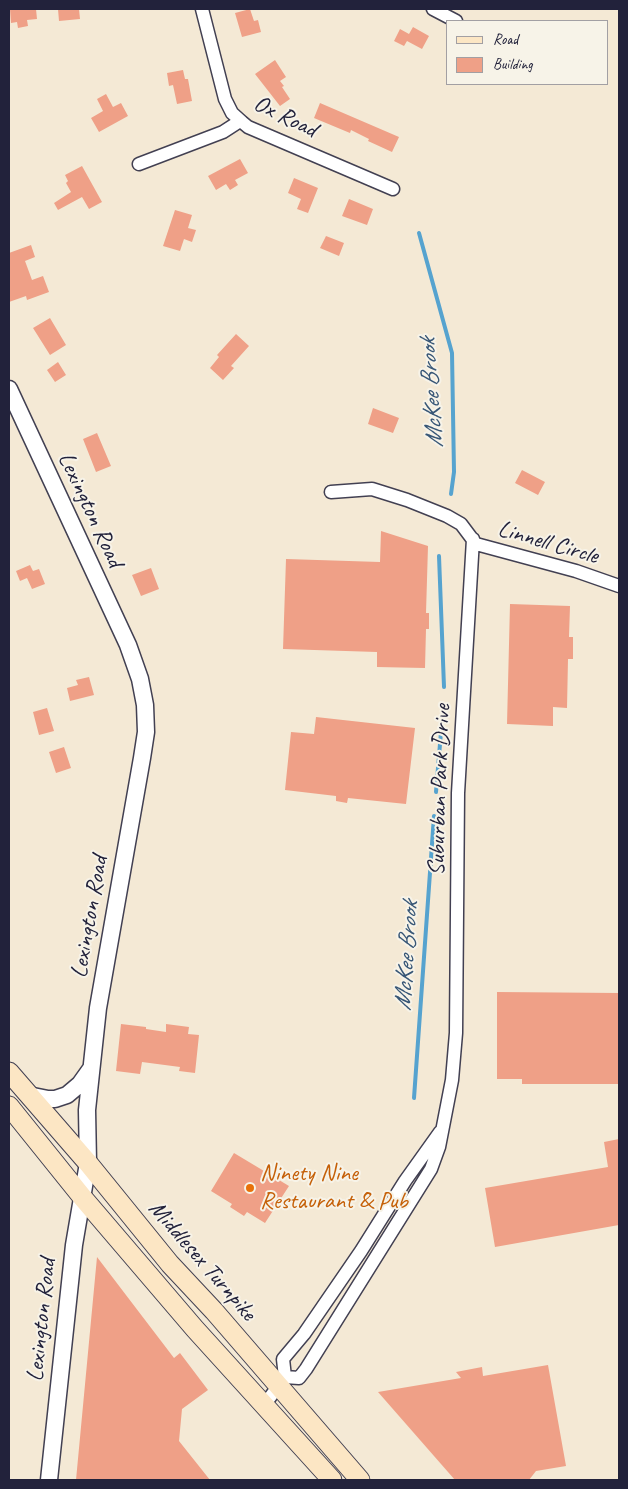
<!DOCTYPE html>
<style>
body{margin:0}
#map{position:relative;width:628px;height:1489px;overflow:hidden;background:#f4e9d5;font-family:Caveat,sans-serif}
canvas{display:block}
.frame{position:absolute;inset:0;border:10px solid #22223b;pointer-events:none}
.legend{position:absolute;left:446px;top:20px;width:162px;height:65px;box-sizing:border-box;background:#f7f3e8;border:1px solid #a29fa3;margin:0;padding:6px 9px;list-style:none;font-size:15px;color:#22223b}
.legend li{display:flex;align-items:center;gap:10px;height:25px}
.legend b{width:25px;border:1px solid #a29fa3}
</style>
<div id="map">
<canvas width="628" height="1489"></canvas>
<div class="frame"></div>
<ul class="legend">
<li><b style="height:6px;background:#fce6c4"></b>Road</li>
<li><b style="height:14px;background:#efa087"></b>Building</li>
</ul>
</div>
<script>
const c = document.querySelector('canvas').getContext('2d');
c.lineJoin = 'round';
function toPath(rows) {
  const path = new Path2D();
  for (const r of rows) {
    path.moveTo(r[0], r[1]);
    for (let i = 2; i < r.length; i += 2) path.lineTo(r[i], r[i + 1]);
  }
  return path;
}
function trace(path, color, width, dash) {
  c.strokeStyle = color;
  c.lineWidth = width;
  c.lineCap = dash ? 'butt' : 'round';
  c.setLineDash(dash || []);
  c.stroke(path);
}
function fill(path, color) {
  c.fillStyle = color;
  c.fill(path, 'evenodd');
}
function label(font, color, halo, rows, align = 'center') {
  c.font = font + ' Caveat,sans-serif';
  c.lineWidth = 4;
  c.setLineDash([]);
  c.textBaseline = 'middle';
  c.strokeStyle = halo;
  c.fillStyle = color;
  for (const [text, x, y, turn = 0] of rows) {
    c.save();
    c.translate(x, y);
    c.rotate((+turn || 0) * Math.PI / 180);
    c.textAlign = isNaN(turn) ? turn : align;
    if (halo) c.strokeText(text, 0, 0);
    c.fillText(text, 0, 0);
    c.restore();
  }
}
trace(toPath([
 [419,233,452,353,454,472,451,494],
 [439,556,444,687],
 [436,792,441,732],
 [414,1098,434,816]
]), '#56a3cf', 4);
fill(toPath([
 [10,9,36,9,37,19,27,20,28,26,18,28,17,22,11,23],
 [58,9,79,9,80,19,59,21],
 [250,9,254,21,258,20,261,32,242,37,235,13],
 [413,27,429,36,422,49,407,41,404,46,394,41,400,29,409,34],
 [275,60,286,77,280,81,284,86,282,87,290,99,280,106,255,74],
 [183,70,185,79,188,79,192,101,177,104,173,85,169,86,167,73],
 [106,94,113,107,121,103,128,116,99,132,91,118,103,111,97,99],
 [320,103,399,137,392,152,368,141,369,139,351,130,350,133,314,118],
 [240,159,248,173,235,180,238,185,230,190,226,184,216,190,208,176],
 [82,166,102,202,89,209,82,197,58,210,54,203,71,192,66,183,68,181,65,175],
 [294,178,318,188,308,213,297,209,301,199,288,193],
 [349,199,373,209,367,225,342,216],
 [175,210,192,215,188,228,196,230,192,242,184,239,180,251,163,246],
 [326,236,344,243,339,256,320,248],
 [31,245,35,257,25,261,32,280,43,276,49,292,27,300,26,296,9,302,9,253],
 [50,318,66,345,50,355,33,328],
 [236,334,249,346,231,366,234,368,223,380,210,368,219,357,217,355],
 [58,362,66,375,55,382,47,370],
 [373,408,399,418,393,433,368,424],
 [97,433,111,466,96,472,83,439],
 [522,470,545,482,538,495,515,483],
 [381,531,428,546,426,613,429,613,429,629,426,629,425,668,377,667,377,652,283,649,286,559,380,562],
 [30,565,33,571,39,569,45,584,32,589,27,578,20,581,16,571],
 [151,568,159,589,141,596,132,575],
 [510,604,570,606,569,637,573,637,573,659,568,659,567,708,553,707,553,726,507,724],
 [89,677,94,695,70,701,67,688,78,685,76,680],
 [47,708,54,731,39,735,33,712],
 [316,717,415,728,406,804,348,798,347,803,336,801,336,796,285,790,291,732,314,734],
 [64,747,71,768,56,773,49,752],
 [497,992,619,993,619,1084,522,1084,522,1079,497,1079],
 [121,1024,146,1027,146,1029,166,1032,166,1024,189,1027,188,1034,199,1035,195,1073,179,1071,180,1067,142,1062,140,1074,116,1071],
 [619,1139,619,1225,495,1247,485,1188,608,1167,604,1142],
 [234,1153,289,1186,265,1223,247,1212,244,1216,230,1207,232,1204,211,1191],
 [97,1257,174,1358,180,1353,208,1390,182,1409,179,1441,210,1480,76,1480],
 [548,1365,566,1466,536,1471,529,1480,455,1480,378,1392,461,1378,456,1372,482,1367,483,1376]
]), '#efa087');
const minor = toPath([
 [202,9,225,99,232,113,242,122,248,127,393,189],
 [433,9,456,21],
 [139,164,223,132,240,121],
 [331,492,372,489,407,500,447,516,461,524,476,544,576,571,619,586],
 [285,1377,299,1378,306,1369,431,1169,439,1147,452,1080,456,1033,458,793,473,539],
 [265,1404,285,1377,283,1359,304,1334,361,1251,405,1181,440,1132]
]);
const tertiary = toPath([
 [9,389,128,645,140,679,145,705,146,732,142,758,98,1008,87,1110,88,1163,74,1245,49,1480],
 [28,1095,48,1099,55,1099,67,1095,80,1084,90,1070]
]);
const secondary = toPath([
 [9,1072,88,1163,170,1264,214,1311,360,1480],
 [9,1106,83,1198,195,1329,332,1480]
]);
trace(minor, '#424052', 15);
trace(tertiary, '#424052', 19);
trace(secondary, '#424052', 21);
trace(minor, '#fff', 12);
trace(tertiary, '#fff', 16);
trace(secondary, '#fce6c4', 19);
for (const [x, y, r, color] of [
 [250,1188,5,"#e8710a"]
]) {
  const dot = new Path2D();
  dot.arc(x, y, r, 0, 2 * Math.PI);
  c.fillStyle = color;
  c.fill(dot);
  trace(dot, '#f7f3e8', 2);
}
label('24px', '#22223b', '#f7f3e8', [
 ["Ox Road",285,117,26],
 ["Lexington Road",90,510,65],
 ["Linnell Circle",548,543,16],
 ["Suburban Park Drive",440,790,-88],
 ["Lexington Road",90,917,-80],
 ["Middlesex Turnpike",202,1261,49],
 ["Lexington Road",42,1320,-84]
]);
label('24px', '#c56008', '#f7f3e8', [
 ["Ninety Nine",260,1174],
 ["Restaurant & Pub",260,1202]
], 'left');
label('italic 25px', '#375676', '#f7f3e8', [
 ["McKee Brook",432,393,-94],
 ["McKee Brook",407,956,-86]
]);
</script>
